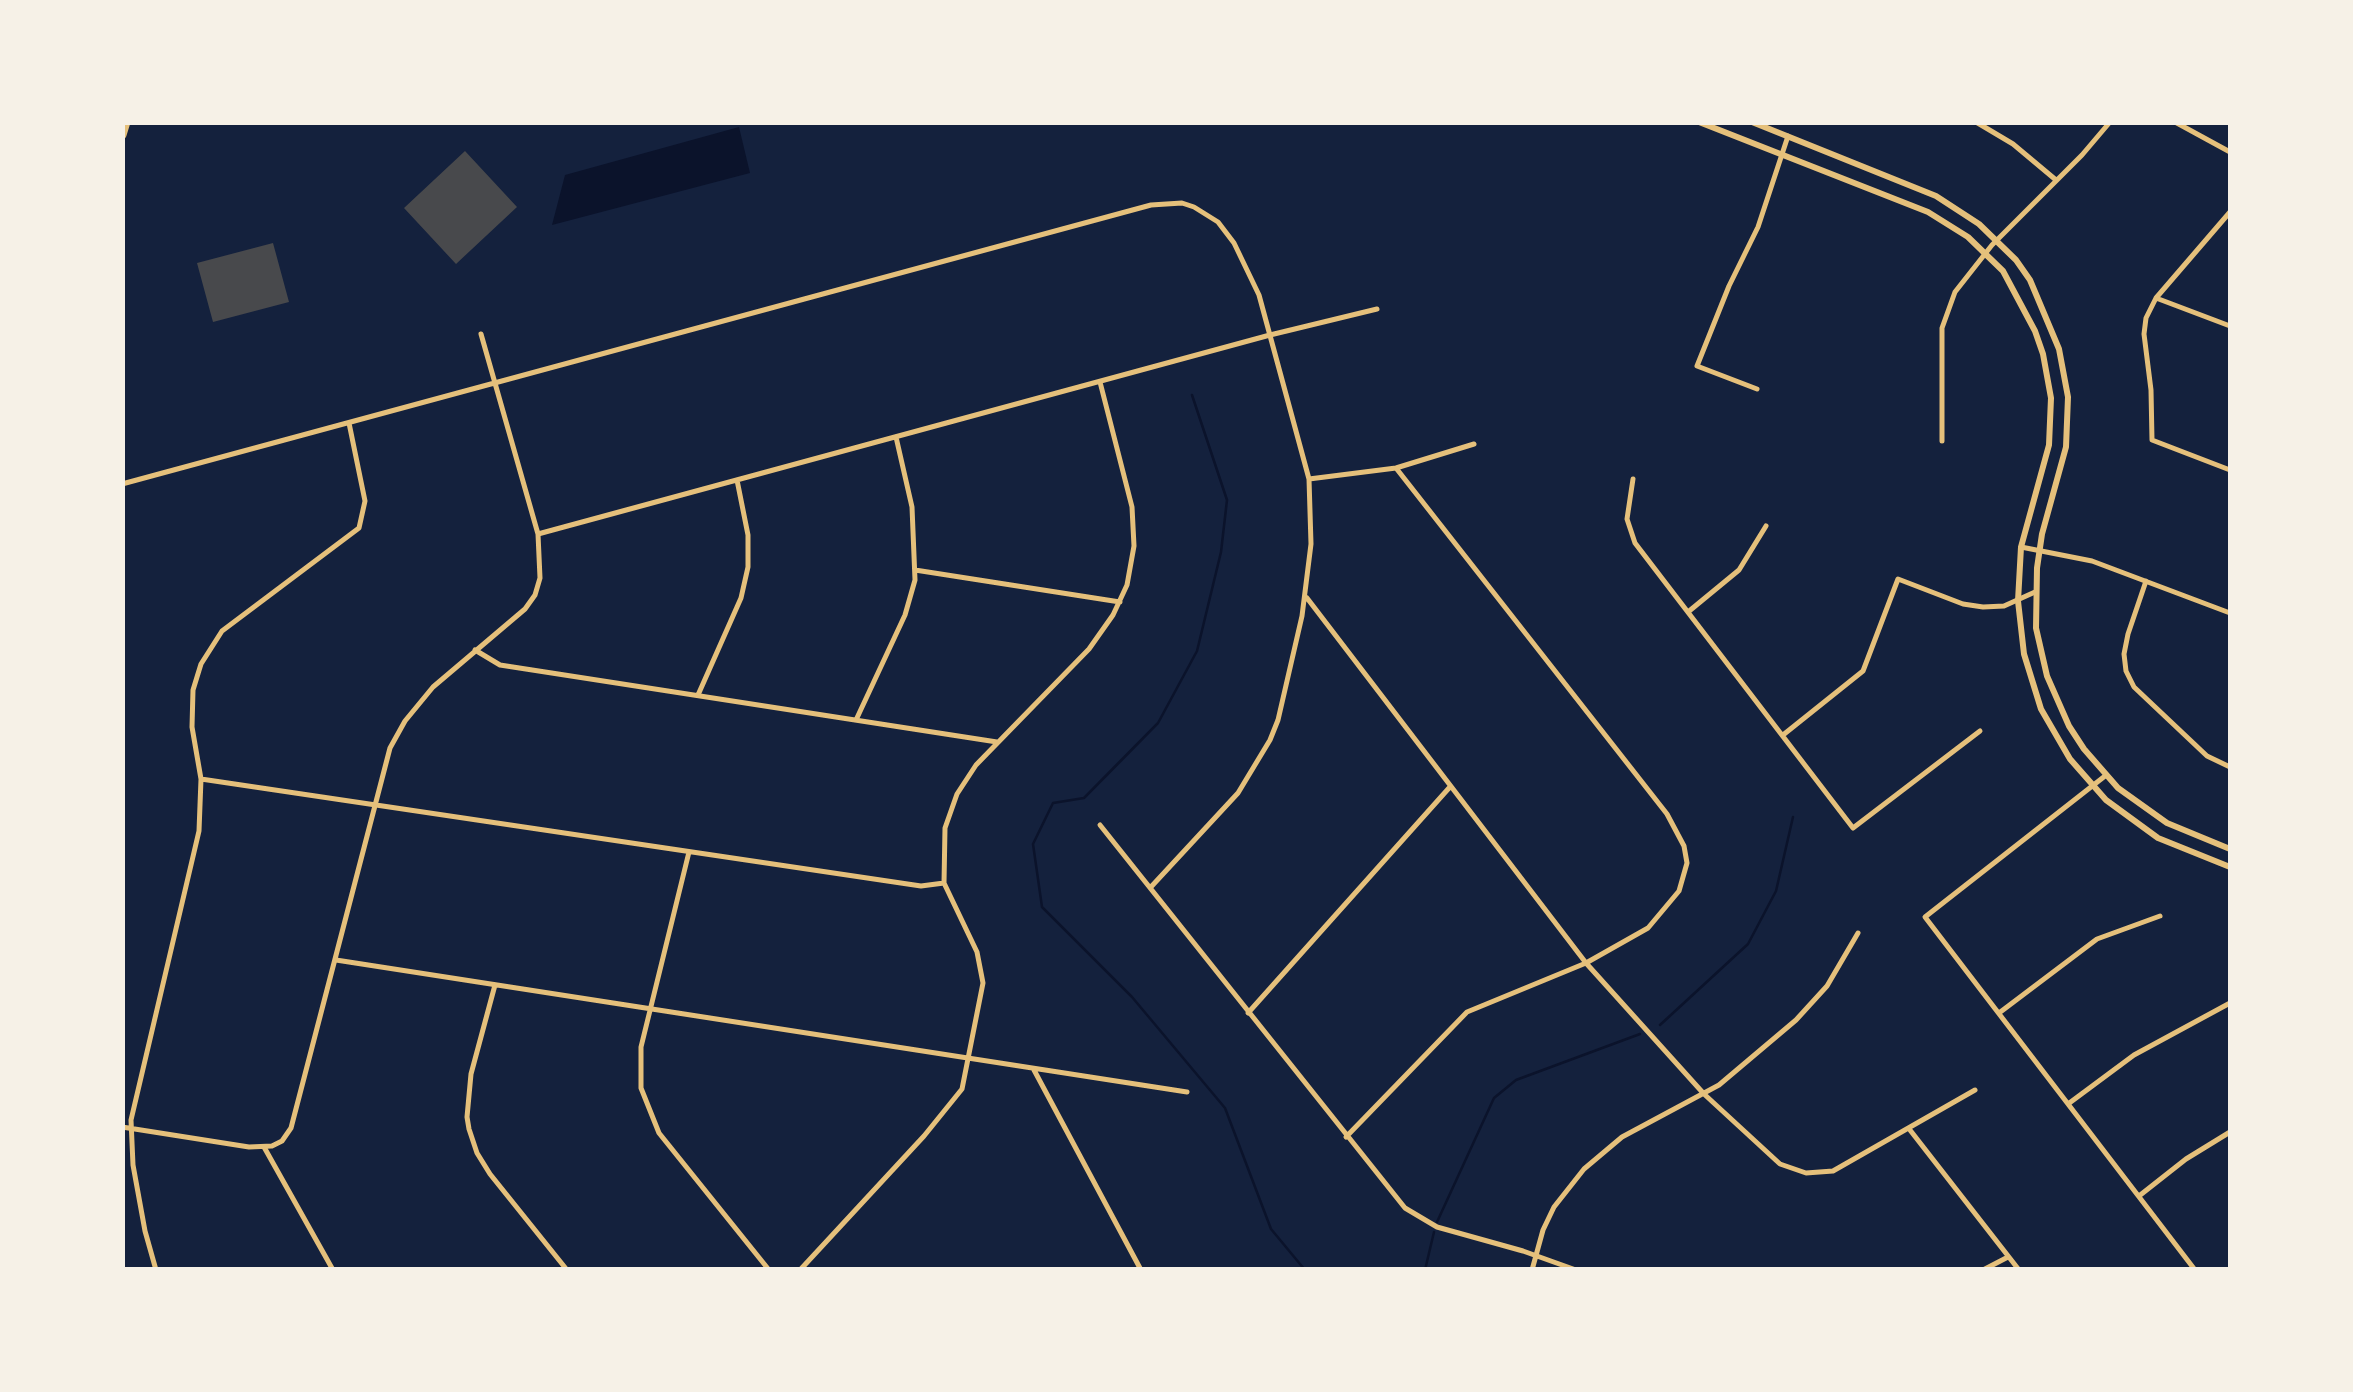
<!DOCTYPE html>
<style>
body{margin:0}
#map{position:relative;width:2353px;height:1392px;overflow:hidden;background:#14213d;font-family:"Noto Sans",sans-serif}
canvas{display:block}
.frame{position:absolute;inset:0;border:125px solid #f6f1e7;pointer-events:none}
</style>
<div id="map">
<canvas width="2353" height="1392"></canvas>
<div class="frame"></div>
</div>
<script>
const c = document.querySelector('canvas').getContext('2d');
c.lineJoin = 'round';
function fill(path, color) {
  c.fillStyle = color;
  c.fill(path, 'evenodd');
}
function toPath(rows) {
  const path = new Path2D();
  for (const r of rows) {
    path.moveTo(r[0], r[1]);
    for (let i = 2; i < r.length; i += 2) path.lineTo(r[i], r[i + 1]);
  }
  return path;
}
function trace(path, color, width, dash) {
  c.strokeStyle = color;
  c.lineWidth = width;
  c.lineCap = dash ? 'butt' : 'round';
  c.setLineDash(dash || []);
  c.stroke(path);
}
fill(toPath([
 [739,127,750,173,552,225,565,175]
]), '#0b132b');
trace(toPath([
 [1192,395,1227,500,1221,552,1197,651,1158,723,1084,798,1053,803,1033,844,1042,907,1132,997,1225,1108,1271,1229,1305,1270],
 [1660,1025,1748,944,1776,891,1793,817],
 [1437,1222,1494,1098,1516,1080,1640,1034],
 [1425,1270,1434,1232]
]), '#0b132b', 2.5);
fill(toPath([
 [465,151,517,207,456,264,404,208],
 [273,243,289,302,213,322,197,263]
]), '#48494c');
trace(toPath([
 [1976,122,2013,144,2056,180],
 [2175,122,2230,152],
 [2230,212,2156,298,2146,318,2144,334,2151,390,2152,440,2230,470],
 [2156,298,2230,326],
 [1757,389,1697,366,1729,286,1758,227,1788,136],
 [1942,441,1942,328,1955,292,1992,245,2082,155,2110,122],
 [1309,479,1396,468,1474,444],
 [1633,479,1627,519,1635,543,1853,828,1980,731],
 [122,484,1151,205,1182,203,1194,207,1218,222,1234,243,1259,295,1309,479,1311,544,1302,616,1278,720,1270,740,1238,793,1150,888],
 [538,534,1270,335,1377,309],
 [2021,547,2092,561,2230,613],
 [915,570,1120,602],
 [2146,581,2128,634,2124,654,2126,671,2134,687,2207,756,2230,767],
 [1307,598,1586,963,1704,1094,1780,1164,1806,1173,1833,1171,1975,1090],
 [1688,612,1739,570,1766,526],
 [475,650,500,665,997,742],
 [698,695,741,598,748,567,748,535,737,480],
 [856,720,905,615,915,580,912,507,896,437],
 [1783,735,1863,671,1898,579,1963,604,1983,607,2004,606,2035,592],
 [2105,776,1925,917,2195,1270],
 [201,779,921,886,944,883],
 [1100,825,1405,1208,1437,1227,1523,1251,1576,1270],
 [689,852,641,1047,641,1088,659,1133,769,1270],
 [336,960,1187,1092],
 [495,985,471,1074,467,1117,469,1129,477,1153,490,1174,567,1270],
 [1248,1013,1449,788],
 [1999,1013,2097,939,2160,916],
 [1034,1070,1141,1270],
 [2068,1104,2134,1055,2230,1003],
 [122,1127,249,1147,272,1146,282,1141,291,1128,390,748,405,721,433,687,525,609,535,595,540,578,538,534,481,334],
 [1910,1130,2019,1270],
 [1346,1137,1467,1012,1586,963,1648,928,1679,891,1687,863,1684,846,1667,814,1396,468],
 [264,1147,333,1270],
 [2139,1196,2186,1159,2230,1132],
 [156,1270,145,1231,133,1165,131,1120,199,831,201,779,192,727,193,690,201,664,222,631,359,528,365,501,349,423],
 [800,1270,924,1136,962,1089,983,983,977,952,944,883,945,828,957,794,976,765,1089,649,1113,615,1127,585,1134,546,1132,507,1100,382],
 [1532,1270,1543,1230,1554,1207,1584,1169,1622,1137,1719,1085,1796,1020,1827,986,1858,933],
 [1983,1270,2008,1257]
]), '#e5c07b', 5);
trace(toPath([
 [1699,122,1928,212,1968,237,2003,271,2035,331,2043,354,2051,398,2049,445,2021,547,2018,601,2024,654,2041,709,2070,759,2106,800,2158,838,2230,867],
 [1752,122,1936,196,1979,224,2016,260,2030,280,2059,349,2068,397,2066,447,2042,534,2037,568,2036,628,2047,676,2069,726,2084,749,2118,788,2167,823,2230,849]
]), '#e5c07b', 6);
trace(toPath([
 [122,135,126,122]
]), '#e5c07b', 9);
</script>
